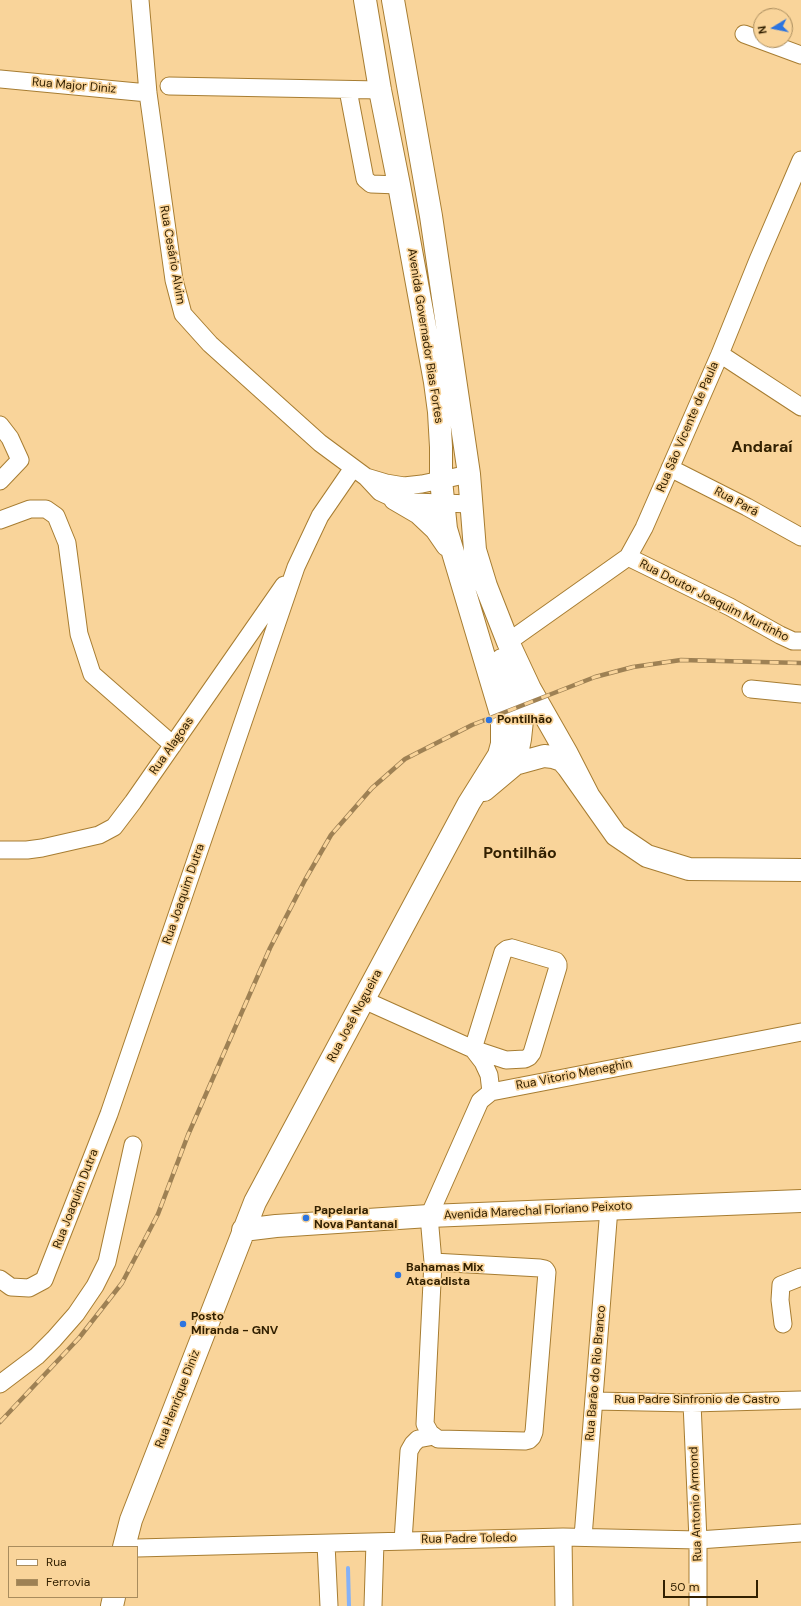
<!DOCTYPE html>
<meta charset="utf-8">
<style>
body{margin:0}
#map{position:relative;width:801px;height:1606px;overflow:hidden;background:#f9d49a;font-family:"DM Sans",sans-serif}
canvas{display:block}
.legend{position:absolute;left:8px;top:1546px;width:130px;height:52px;box-sizing:border-box;background:#f9d49a;border:1px solid #a98c5d;margin:0;padding:5px 7px;list-style:none;font-size:12px;color:#322001}
.legend li{display:flex;align-items:center;gap:8px;height:20px}
.legend b{width:20px;border:1px solid #a98c5d}
.north{position:absolute;left:753px;top:8px;width:40px;height:40px;box-sizing:border-box;background:#f9d49a;border:1px solid #a98c5d;border-radius:50%;rotate:260deg;font-size:11px;font-weight:700;line-height:16px;text-align:center;color:#322001}
.north::after{content:'';display:block;margin:auto;width:14px;height:18px;background:#2c74e0;clip-path:polygon(50% 0,100% 100%,50% 72%,0 100%)}
.scale{position:absolute;left:663px;top:1580px;width:95px;height:18px;box-sizing:border-box;border:2px solid #322001;border-top:0;padding-left:5px;font-size:12px;line-height:14px;white-space:nowrap;color:#322001;-webkit-text-stroke:3px #f9d49a;paint-order:stroke}
</style>
<div id="map">
<canvas width="801" height="1606"></canvas>
<ul class="legend">
<li><b style="height:5px;background:#fff"></b>Rua</li>
<li><b style="height:5px;background:#9e8154"></b>Ferrovia</li>
</ul>
<div class="north">N</div>
<div class="scale">50 m</div>
</div>
<script>
const c = document.querySelector('canvas').getContext('2d');
c.lineJoin = 'round';
function toPath(rows) {
  const path = new Path2D();
  for (const r of rows) {
    path.moveTo(r[0], r[1]);
    for (let i = 2; i < r.length; i += 2) path.lineTo(r[i], r[i + 1]);
  }
  return path;
}
function trace(path, color, width, dash) {
  c.strokeStyle = color;
  c.lineWidth = width;
  c.lineCap = dash ? 'butt' : 'round';
  c.setLineDash(dash || []);
  c.stroke(path);
}
function label(font, color, halo, rows, align = 'center') {
  c.font = font + ' "DM Sans",sans-serif';
  c.lineWidth = 3.5;
  c.setLineDash([]);
  c.textBaseline = 'middle';
  c.strokeStyle = halo;
  c.fillStyle = color;
  for (const [text, x, y, turn = 0] of rows) {
    c.save();
    c.translate(x, y);
    c.rotate((+turn || 0) * Math.PI / 180);
    c.textAlign = isNaN(turn) ? turn : align;
    if (halo) c.strokeText(text, 0, 0);
    c.fillText(text, 0, 0);
    c.restore();
  }
}
trace(toPath([
 [348,1568,349,1606]
]), '#84b1f7', 4);
const minor = toPath([
 [140,0,148,93,174,280,183,314,210,344,320,443,366,477,380,492,395,499,413,502,471,504],
 [744,34,801,55],
 [0,79,148,93],
 [169,86,380,90],
 [348,90,365,179,371,184,399,185],
 [720,354,801,407],
 [0,425,10,438,20,460,0,481],
 [670,468,747,507,801,537],
 [366,477,386,483,404,486,422,484,469,474],
 [0,520,30,509,46,509,56,516,67,543,79,634,92,674,173,745],
 [628,557,730,607,780,635,793,641,801,641],
 [508,642,628,557,644,528,720,354,758,260,801,160],
 [751,689,801,694],
 [0,850,27,850,42,848,99,835,114,827,133,802,284,585],
 [512,948,556,961,558,964,558,967,532,1053,529,1057,525,1059,506,1060,473,1049,503,952,507,949,512,948],
 [364,1000,473,1049,483,1062,489,1075,491,1092],
 [433,1262,540,1268,545,1269,547,1272,534,1432,532,1437,529,1440,525,1441,438,1439,430,1433,425,1424,433,1262],
 [433,1262,429,1216,480,1101,491,1092,801,1032],
 [0,1279,11,1287,29,1288,44,1280,109,1114,296,567,320,516,353,468],
 [783,1324,780,1300,781,1285,801,1277],
 [0,1384,37,1356,54,1339,76,1314,95,1286,107,1262,133,1145],
 [594,1401,692,1403,801,1400],
 [692,1403,698,1540,698,1606],
 [563,1537,564,1606],
 [583,1537,609,1208],
 [403,1541,409,1451,413,1444,418,1439,434,1436],
 [326,1544,329,1606],
 [137,1548,563,1537,698,1540,801,1533],
 [373,1606,375,1542]
]);
const major = toPath([
 [393,0,431,216,469,474,475,550,486,586,508,642,530,689,567,754,588,795],
 [395,499,419,513,436,529,447,545],
 [502,660,505,670,516,697,522,720,520,739,515,764],
 [484,790,515,764,544,756,553,757,562,760,568,767,616,835,647,856,689,869,801,870],
 [243,1230,276,1226,429,1216,801,1201],
 [124,1547,131,1520,255,1202,469,803,499,755,502,744,502,717,446,529,441,480,441,447,439,412,435,382,399,185,380,90,365,0],
 [112,1606,114,1597]
]);
trace(minor, '#a77d32', 19);
trace(major, '#a77d32', 24);
trace(minor, '#fff', 17);
trace(major, '#fff', 22);
const rail = toPath([
 [0,1422,79,1338,122,1283,158,1214,188,1135,270,948,305,880,331,835,372,788,405,759,472,725,595,677,633,667,681,660,801,663]
]);
trace(rail, '#9e8154', 4.5);
trace(rail, '#f9d49a', 3, [9]);
for (const [x, y, r, color] of [
 [489,720,4,"#2c74e0"],
 [306,1218,4,"#2c74e0"],
 [398,1275,4,"#2c74e0"],
 [183,1324,4,"#2c74e0"]
]) {
  const dot = new Path2D();
  dot.arc(x, y, r, 0, 2 * Math.PI);
  c.fillStyle = color;
  c.fill(dot);
  trace(dot, '#f9d49a', 1.5);
}
label('12px', '#322001', '#f9d49a', [
 ["Rua Major Diniz",74,86,5],
 ["Rua Cesário Alvim",172,255,80],
 ["Avenida Governador Bias Fortes",425,336,81],
 ["Rua São Vicente de Paula",688,427,-67],
 ["Rua Pará",736,502,28],
 ["Rua Doutor Joaquim Murtinho",714,601,27],
 ["Rua Alagoas",172,746,-55],
 ["Rua Joaquim Dutra",184,894,-71],
 ["Rua José Nogueira",355,1016,-62],
 ["Rua Vitorio Meneghin",574,1075,-11],
 ["Rua Joaquim Dutra",76,1199,-69],
 ["Avenida Marechal Floriano Peixoto",538,1211,-3],
 ["Rua Barão do Rio Branco",596,1373,-85],
 ["Rua Henrique Diniz",178,1399,-69],
 ["Rua Padre Sinfronio de Castro",697,1400],
 ["Rua Antonio Armond",696,1504,-92],
 ["Rua Padre Toledo",469,1539,-1]
]);
label('bold 12px', '#322001', '#f9d49a', [
 ["Pontilhão",497,720],
 ["Papelaria",314,1211],
 ["Nova Pantanal",314,1225],
 ["Bahamas Mix",406,1268],
 ["Atacadista",406,1282],
 ["Posto",191,1317],
 ["Miranda - GNV",191,1331]
], 'left');
label('bold 16px', '#322001', '#f9d49a', [
 ["Andaraí",762,448],
 ["Pontilhão",520,854]
]);
</script>
